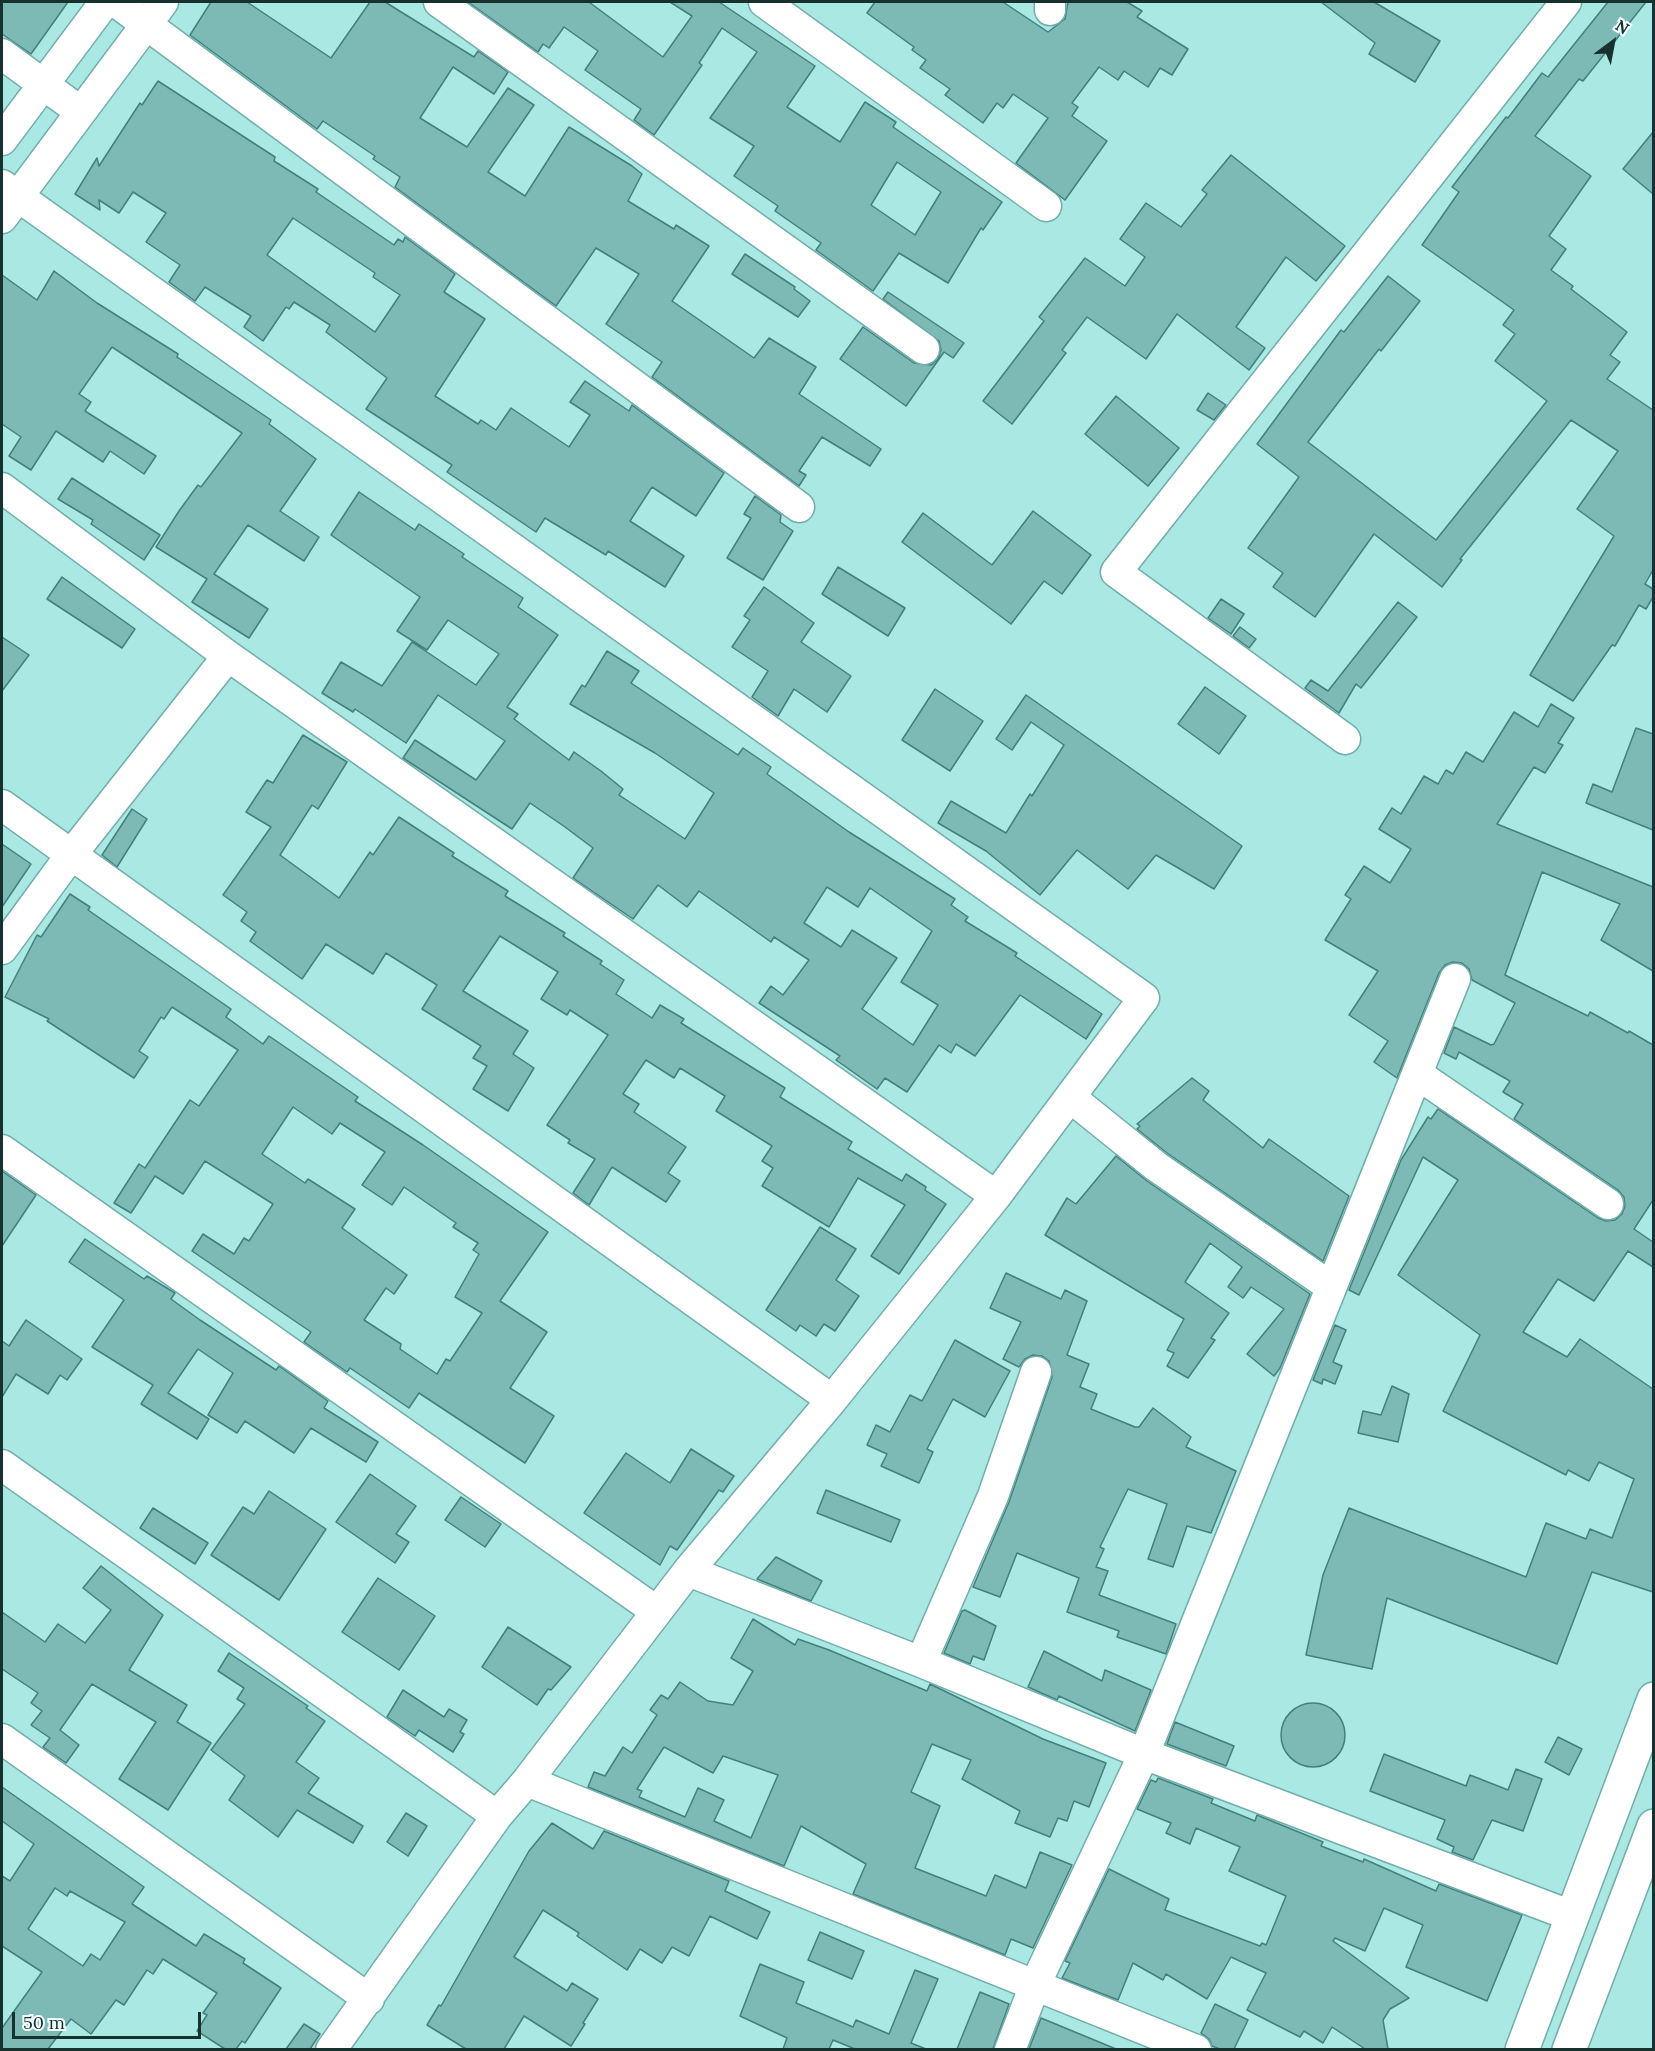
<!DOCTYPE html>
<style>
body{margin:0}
#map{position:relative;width:1655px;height:2051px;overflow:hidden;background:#a9e8e3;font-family:Lora,serif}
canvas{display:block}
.frame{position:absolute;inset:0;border:3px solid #17312f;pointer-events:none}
.north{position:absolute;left:1583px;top:12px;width:60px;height:60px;-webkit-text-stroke:4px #f2fefd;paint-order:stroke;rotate:32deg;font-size:16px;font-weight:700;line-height:24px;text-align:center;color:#17312f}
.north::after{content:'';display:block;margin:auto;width:21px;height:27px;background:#17312f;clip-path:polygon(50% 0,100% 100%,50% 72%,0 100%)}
.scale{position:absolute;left:12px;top:2012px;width:189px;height:27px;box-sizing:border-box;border:3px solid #17312f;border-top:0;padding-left:8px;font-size:18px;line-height:21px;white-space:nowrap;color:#17312f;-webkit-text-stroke:4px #f2fefd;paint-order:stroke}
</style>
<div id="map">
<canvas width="1655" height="2051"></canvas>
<div class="frame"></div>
<div class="north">N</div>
<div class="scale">50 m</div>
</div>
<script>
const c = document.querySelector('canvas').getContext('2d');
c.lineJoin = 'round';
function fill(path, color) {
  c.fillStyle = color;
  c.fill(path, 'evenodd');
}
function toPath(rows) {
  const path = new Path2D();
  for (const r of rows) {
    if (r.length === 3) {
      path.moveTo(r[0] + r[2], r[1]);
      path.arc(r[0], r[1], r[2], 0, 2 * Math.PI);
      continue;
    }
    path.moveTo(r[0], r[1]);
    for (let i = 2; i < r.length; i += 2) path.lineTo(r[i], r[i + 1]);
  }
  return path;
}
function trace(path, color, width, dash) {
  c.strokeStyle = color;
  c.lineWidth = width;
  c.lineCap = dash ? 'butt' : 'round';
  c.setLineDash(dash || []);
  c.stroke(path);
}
const building = toPath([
 [2,2,68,2,31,54,2,34,2,2],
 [211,2,247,2,331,58,370,2,385,2,474,57,478,51,508,72,494,94,453,67,420,118,467,147,508,88,534,105,488,172,525,196,569,127,632,166,642,174,628,201,674,229,676,225,709,246,672,301,754,358,769,338,816,367,799,394,881,449,870,466,822,437,799,471,806,475,799,486,652,377,662,362,606,324,639,274,596,248,556,306,395,187,400,177,373,159,375,156,323,121,317,129,190,35,211,2],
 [468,2,589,2,663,57,692,16,670,2,719,2,815,66,787,107,840,142,865,102,896,122,893,127,1002,202,983,230,981,228,948,283,899,253,873,291,816,250,821,243,775,211,778,206,734,176,754,146,710,118,757,52,722,28,699,63,702,65,654,135,634,120,641,109,585,70,598,51,564,27,549,48,543,44,538,52,468,2],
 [897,162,941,192,915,235,871,205,897,162],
 [875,2,1003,2,1048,32,1065,19,1068,2,1127,2,1142,11,1137,17,1188,49,1172,75,1160,68,1148,87,1124,71,1118,80,1099,67,1072,103,1078,107,1072,116,1107,141,1065,200,1016,163,1048,118,1013,94,1003,108,997,103,983,123,945,95,950,89,920,68,926,60,912,50,914,47,867,13,875,2],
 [1321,2,1374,2,1440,41,1415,82,1369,54,1375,43,1321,2],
 [1608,2,1646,2,1583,81,1579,79,1535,136,1591,176,1549,236,1566,249,1551,270,1573,286,1571,289,1627,332,1610,355,1620,362,1607,379,1653,410,1653,570,1645,584,1653,589,1653,597,1646,609,1639,605,1615,646,1612,645,1573,701,1530,675,1614,536,1577,509,1618,451,1571,420,1460,559,1462,560,1442,587,1374,534,1315,617,1273,587,1283,573,1248,548,1299,477,1257,444,1341,330,1344,332,1388,276,1420,301,1381,351,1379,349,1308,442,1436,540,1547,401,1495,361,1515,334,1503,325,1514,310,1422,245,1459,192,1452,187,1506,117,1508,118,1542,73,1548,77,1608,2],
 [158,81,275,157,274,161,318,189,316,192,394,245,398,239,403,242,405,237,455,274,444,292,485,319,435,396,478,424,481,420,496,430,511,408,569,447,590,415,570,402,585,381,629,411,632,405,724,473,696,516,652,487,630,521,684,556,665,587,608,551,606,555,545,518,536,532,447,472,452,465,366,409,387,378,326,332,330,325,294,302,289,309,286,307,263,341,244,327,251,316,205,287,195,301,169,282,180,265,146,242,166,213,133,192,119,213,99,200,100,210,75,194,97,158,99,166,140,103,142,105,158,81],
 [293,218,375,273,373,277,400,295,375,332,267,255,293,218],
 [1653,132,1653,194,1623,169,1653,132],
 [1231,155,1345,246,1316,281,1286,257,1236,327,1265,348,1249,370,1177,314,1146,359,1087,317,1062,350,1066,353,1012,424,983,401,1044,321,1039,317,1085,258,1125,286,1145,257,1120,239,1146,203,1181,227,1207,194,1202,190,1231,155],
 [745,254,795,287,794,289,810,301,798,317,732,274,745,254],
 [54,271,97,303,178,354,177,357,271,420,269,424,316,459,280,511,319,537,304,561,248,525,214,574,268,609,249,638,192,602,207,579,156,547,179,511,198,485,201,487,242,433,112,347,79,394,91,402,85,411,156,456,144,474,110,451,103,462,56,431,31,470,9,456,21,437,2,424,2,275,37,300,54,271],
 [888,292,964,343,953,358,944,352,906,406,840,359,863,327,914,363,931,365,938,359,941,350,939,341,883,299,888,292],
 [1208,393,1226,405,1214,420,1197,410,1208,393],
 [1116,396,1179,448,1148,486,1085,434,1116,396],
 [72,478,160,535,144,560,91,524,93,520,58,499,72,478],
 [359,492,415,530,419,524,464,554,462,557,523,598,518,607,558,635,507,707,518,714,514,719,569,760,574,752,601,771,623,789,619,795,685,839,714,793,655,753,570,704,582,685,585,687,607,651,639,671,631,683,738,755,743,748,771,767,767,774,849,832,955,899,951,905,968,917,965,921,1017,953,1015,956,1102,1014,1086,1039,1020,995,975,1056,956,1044,951,1053,939,1045,907,1092,885,1078,877,1089,836,1060,840,1056,759,1003,771,986,783,995,809,960,774,937,771,942,699,891,687,907,658,885,633,919,573,878,593,848,565,827,530,803,512,829,403,758,415,740,476,780,505,741,438,695,406,743,355,709,353,712,322,693,341,662,382,686,412,642,476,685,499,654,448,620,427,650,397,631,420,597,331,535,359,492],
 [827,887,858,907,870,888,932,931,901,982,938,1005,913,1045,862,1009,897,958,852,930,841,947,804,923,827,887],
 [755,496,781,515,780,522,793,531,763,580,727,558,751,518,744,514,755,496],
 [1033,511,1091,555,1062,594,1044,581,1011,624,902,542,923,513,992,565,1033,511],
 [838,567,905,608,888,636,822,594,838,567],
 [62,577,135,629,122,648,47,599,62,577],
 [764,587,814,623,801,642,851,676,827,712,794,689,778,716,752,697,768,671,732,647,750,620,744,616,764,587],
 [1221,599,1244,614,1231,634,1208,618,1221,599],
 [1398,602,1417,617,1361,688,1356,684,1339,713,1305,688,1311,680,1328,691,1398,602],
 [1240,627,1256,639,1249,648,1233,636,1240,627],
 [2,637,29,655,2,691,2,637],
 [1205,687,1246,716,1219,754,1178,724,1205,687],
 [935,689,983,721,950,771,902,740,935,689],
 [1026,695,1242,846,1214,889,1156,855,1128,889,1077,850,1040,895,986,851,938,823,951,801,1006,833,1030,794,1032,796,1064,745,1031,722,1012,750,996,739,1026,695],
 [1551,704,1574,718,1558,743,1563,745,1545,773,1534,767,1497,824,1653,887,1653,971,1601,940,1620,904,1542,872,1505,975,1588,1016,1590,1012,1628,1033,1629,1031,1653,1045,1653,1200,1634,1229,1653,1242,1653,1267,1628,1251,1594,1301,1558,1279,1523,1332,1567,1357,1580,1339,1653,1389,1653,1592,1592,1572,1557,1664,1387,1598,1372,1669,1306,1655,1323,1575,1349,1508,1526,1577,1546,1523,1586,1539,1590,1529,1612,1538,1634,1479,1599,1462,1589,1481,1568,1470,1566,1475,1443,1411,1480,1335,1398,1275,1458,1180,1423,1157,1359,1295,1349,1290,1401,1160,1428,1117,1431,1119,1438,1109,1598,1218,1606,1221,1615,1220,1622,1214,1625,1206,1624,1197,1618,1190,1514,1119,1523,1104,1503,1092,1510,1081,1459,1052,1456,1059,1444,1053,1454,1027,1491,1045,1494,1044,1515,1003,1472,980,1469,969,1462,963,1453,962,1445,965,1439,973,1397,1078,1374,1062,1388,1041,1349,1015,1378,971,1325,940,1351,899,1345,895,1364,866,1390,883,1411,849,1379,829,1392,808,1401,814,1424,776,1438,784,1446,770,1453,774,1466,752,1483,762,1514,712,1538,727,1551,704],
 [1636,728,1653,734,1653,830,1586,803,1593,784,1612,792,1636,728],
 [303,735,347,762,318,809,312,805,280,855,339,898,370,852,373,855,399,817,454,853,452,856,508,891,505,896,565,933,563,936,602,961,600,964,624,980,616,994,652,1018,660,1005,684,1019,681,1023,785,1088,780,1097,852,1142,848,1149,902,1181,906,1174,926,1187,925,1190,946,1204,899,1274,871,1256,905,1205,858,1178,829,1227,762,1186,773,1168,762,1161,772,1146,716,1111,725,1096,680,1068,674,1078,646,1060,623,1094,639,1104,634,1112,686,1147,668,1173,680,1181,666,1202,612,1167,589,1205,573,1193,595,1159,568,1143,570,1140,547,1125,608,1035,570,1010,567,1015,541,999,558,972,500,936,463,991,528,1031,513,1054,534,1068,508,1111,473,1089,487,1066,473,1058,481,1046,422,1009,437,985,386,953,373,974,326,944,302,979,250,941,256,932,241,921,247,912,223,895,271,827,246,812,267,780,273,783,303,735],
 [132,809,147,819,117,867,102,855,132,809],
 [2,844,31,864,2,907,2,844],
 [70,894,90,907,88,910,231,1009,226,1017,263,1044,269,1036,358,1097,355,1101,423,1145,548,1232,500,1301,547,1332,510,1388,554,1416,525,1463,419,1393,409,1408,350,1368,347,1372,304,1342,311,1332,192,1251,203,1234,234,1254,244,1238,249,1241,273,1204,205,1161,183,1194,155,1176,131,1213,114,1203,139,1164,145,1168,190,1100,199,1106,238,1050,172,1007,164,1019,161,1017,139,1051,148,1057,134,1078,47,1021,49,1019,5,997,37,935,41,937,70,894],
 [293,1107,332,1134,340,1123,385,1152,362,1185,392,1205,404,1187,456,1223,453,1227,478,1243,473,1250,479,1254,455,1297,482,1313,450,1361,446,1359,437,1374,400,1349,401,1344,364,1320,386,1288,394,1294,407,1275,342,1228,355,1209,308,1179,305,1183,262,1154,293,1107],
 [1192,1078,1209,1091,1203,1100,1263,1148,1269,1139,1349,1196,1323,1261,1167,1153,1137,1129,1140,1126,1137,1124,1192,1078],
 [1116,1156,1147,1181,1310,1294,1280,1368,1274,1376,1247,1354,1284,1309,1251,1287,1243,1298,1228,1287,1242,1267,1210,1243,1185,1282,1229,1313,1211,1338,1215,1340,1188,1378,1167,1366,1174,1353,1167,1350,1184,1319,1045,1235,1067,1198,1076,1204,1116,1156],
 [2,1171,36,1195,2,1246,2,1171],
 [820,1227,856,1249,836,1280,859,1296,835,1331,824,1324,816,1336,800,1325,796,1331,766,1310,820,1227],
 [85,1239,144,1279,147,1276,175,1293,171,1299,200,1320,276,1370,279,1366,328,1401,324,1408,378,1442,366,1462,311,1428,294,1453,245,1421,237,1433,208,1415,233,1373,198,1349,168,1393,209,1419,197,1439,141,1404,153,1385,92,1347,124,1300,69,1262,85,1239],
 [1006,1273,1061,1299,1065,1290,1087,1301,1067,1355,1089,1364,1080,1387,1097,1394,1091,1409,1135,1427,1139,1427,1153,1408,1191,1437,1186,1447,1236,1471,1211,1533,1187,1526,1173,1567,1148,1559,1167,1504,1128,1489,1100,1547,1104,1549,1096,1567,1108,1571,1099,1595,1176,1624,1166,1654,1117,1637,1119,1631,1067,1612,1079,1578,1017,1553,1000,1597,973,1587,1009,1502,1052,1377,1049,1361,1042,1356,1033,1355,1025,1359,1019,1367,1003,1359,1021,1322,990,1308,1006,1273],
 [26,1320,82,1359,67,1380,60,1375,48,1394,16,1374,2,1397,2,1341,9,1346,26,1320],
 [1335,1325,1346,1330,1333,1362,1342,1366,1335,1384,1323,1379,1322,1384,1313,1380,1335,1325],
 [955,1340,1010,1371,985,1417,953,1399,927,1449,933,1452,919,1483,881,1466,887,1454,867,1445,876,1425,890,1432,910,1395,922,1401,955,1340],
 [1392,1386,1409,1394,1398,1442,1358,1433,1363,1411,1381,1415,1392,1386],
 [691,1449,734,1476,723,1492,719,1490,677,1550,670,1546,660,1565,584,1513,626,1453,670,1483,691,1449],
 [370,1474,416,1506,396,1534,409,1542,395,1563,336,1522,370,1474],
 [826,1490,900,1520,891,1542,817,1513,826,1490],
 [269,1491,326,1529,279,1600,211,1555,243,1507,254,1514,269,1491],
 [461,1497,501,1524,485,1547,445,1520,461,1497],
 [153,1508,208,1543,195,1564,140,1528,153,1508],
 [776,1557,822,1581,811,1601,757,1579,776,1557],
 [101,1566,163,1615,129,1670,187,1705,177,1722,211,1743,168,1810,119,1779,156,1722,92,1684,60,1730,79,1745,66,1763,43,1747,50,1738,31,1725,42,1711,31,1703,38,1693,2,1669,2,1612,45,1642,58,1624,85,1643,111,1610,83,1588,101,1566],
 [378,1578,435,1616,399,1670,342,1632,378,1578],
 [965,1610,996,1626,984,1660,973,1656,970,1664,944,1653,962,1611,965,1610],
 [753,1619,795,1645,798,1639,829,1650,927,1691,930,1684,1043,1739,1106,1763,1089,1807,1074,1801,1067,1821,1058,1818,1050,1837,1015,1823,1020,1811,962,1779,971,1760,932,1744,911,1792,940,1806,915,1868,986,1896,995,1875,1026,1888,1040,1852,1072,1865,1033,1948,1011,1939,1005,1955,853,1894,866,1864,801,1826,784,1866,588,1787,594,1772,605,1776,623,1747,632,1753,657,1715,650,1710,661,1695,668,1699,680,1682,708,1701,733,1705,753,1671,731,1658,753,1619],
 [664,1747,713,1773,723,1756,778,1775,751,1838,714,1821,724,1800,698,1788,685,1817,639,1797,642,1791,637,1789,664,1747],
 [508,1627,571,1667,551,1690,548,1689,537,1705,482,1667,508,1627],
 [1044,1651,1102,1681,1105,1670,1151,1690,1135,1731,1059,1696,1057,1700,1028,1687,1044,1651],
 [229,1653,308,1706,306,1708,325,1721,296,1762,319,1778,308,1793,363,1826,353,1843,297,1810,278,1837,229,1800,245,1776,211,1750,245,1704,237,1699,244,1688,218,1671,229,1653],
 [403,1690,444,1717,449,1709,467,1720,460,1732,464,1734,453,1752,419,1730,415,1736,387,1717,403,1690],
 [1313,1735,32],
 [1175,1722,1234,1746,1226,1766,1167,1744,1175,1722],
 [1558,1737,1582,1749,1569,1775,1545,1762,1558,1737],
 [1384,1754,1466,1786,1470,1775,1508,1790,1516,1769,1542,1779,1523,1831,1492,1820,1473,1860,1452,1852,1454,1847,1437,1839,1445,1820,1370,1791,1384,1754],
 [1158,1778,1213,1799,1211,1803,1255,1821,1257,1815,1323,1842,1321,1846,1363,1862,1364,1859,1436,1891,1439,1884,1522,1915,1487,2001,1406,1967,1423,1925,1384,1908,1365,1951,1335,1938,1333,1941,1409,1998,1390,2009,1383,2020,1388,2049,1365,2049,1332,2027,1323,2043,1304,2031,1300,2037,1247,2010,1266,1973,1231,1957,1207,1999,1166,1974,1163,1980,1133,1963,1118,2000,1062,1978,1070,1963,1065,1961,1109,1869,1169,1899,1165,1910,1260,1946,1262,1943,1266,1945,1286,1896,1229,1871,1240,1847,1196,1828,1190,1844,1166,1833,1171,1823,1137,1809,1151,1780,1156,1782,1158,1778],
 [2,1787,144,1887,132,1904,196,1946,204,1934,245,1959,243,1963,281,1988,245,2043,242,2041,236,2049,225,2049,197,2031,207,2015,203,2013,217,1993,163,1959,153,1974,147,1970,124,2005,116,2000,91,2034,71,2019,48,2049,2,2049,2,2028,42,1972,2,1946,2,1876,10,1881,34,1844,2,1821,2,1787],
 [55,1888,67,1896,70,1891,125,1922,100,1960,91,1954,83,1966,28,1929,55,1888],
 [406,1813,427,1826,408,1856,387,1842,406,1813],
 [552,1823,593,1849,604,1831,729,1881,725,1891,770,1912,757,1939,710,1916,689,1956,672,1947,662,1963,640,1949,627,1970,577,1936,579,1933,543,1910,514,1957,567,1991,572,1983,598,1999,583,2023,585,2024,571,2046,524,2016,504,2049,466,2049,427,2025,439,2005,441,2006,529,1851,552,1823],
 [820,1932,864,1951,852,1979,808,1960,820,1932],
 [760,1964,804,1982,796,2003,853,2027,856,2020,889,2034,915,1970,938,1979,911,2043,926,2049,855,2049,833,2040,829,2049,783,2049,787,2038,740,2016,760,1964],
 [980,1992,1009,2004,993,2049,957,2049,980,1992],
 [1215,2004,1248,2020,1234,2049,1220,2049,1212,2046,1209,2039,1201,2033,1215,2004],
 [1041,2018,1116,2049,1029,2049,1041,2018],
 [304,2024,320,2034,310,2049,286,2049,304,2024]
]);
fill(building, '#7dbab6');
trace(building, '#43807c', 1.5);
const minor = toPath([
 [116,2,799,507],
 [439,2,924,349],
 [764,2,1046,206],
 [1050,2,1050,10],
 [2,54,81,112],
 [2,140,105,2],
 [2,185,1144,998,996,1196,832,1400,688,1571,527,1781,497,1816,331,2050],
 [2,218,163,2],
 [2,488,228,656,996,1196],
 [1345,739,1116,572,1566,2],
 [2,805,832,1400],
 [2,949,71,855,228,656],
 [1417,1074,1608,1204],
 [1070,1097,1157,1167,1331,1287],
 [2,1150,656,1611],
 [2,1465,497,1816],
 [688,1571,921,1662,1144,1754,1572,1916],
 [921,1662,993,1496,1036,1372],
 [2,1739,369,1999],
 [527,1781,1196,2050],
 [1010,2050,1035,1985,1144,1754,1455,979]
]);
const highway = toPath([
 [1522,2050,1654,1699],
 [1569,2050,1654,1826]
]);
trace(minor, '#71aeaa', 33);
trace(highway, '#71aeaa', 36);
trace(minor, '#fff', 30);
trace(highway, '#fff', 33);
</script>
